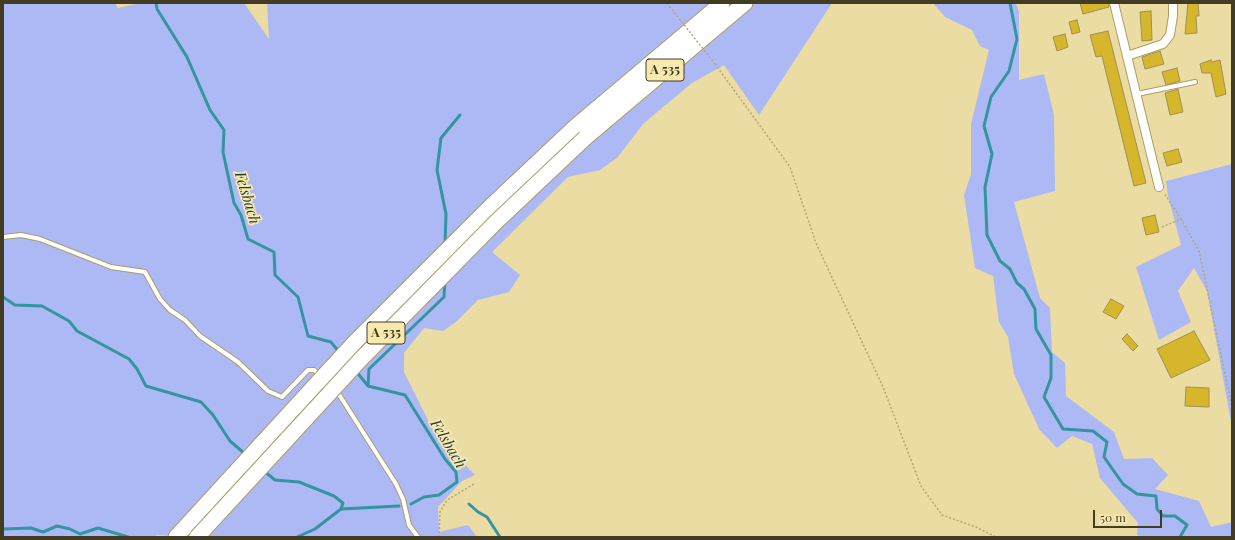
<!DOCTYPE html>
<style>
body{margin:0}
#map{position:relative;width:1235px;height:540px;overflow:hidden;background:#ebdca3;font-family:"Playfair Display",serif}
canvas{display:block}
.frame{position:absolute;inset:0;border:4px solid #433c25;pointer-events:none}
.scale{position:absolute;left:1093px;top:510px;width:69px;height:18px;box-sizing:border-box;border:2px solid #433c25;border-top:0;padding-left:5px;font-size:12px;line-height:14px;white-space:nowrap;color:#433c25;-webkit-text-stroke:3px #f8e9af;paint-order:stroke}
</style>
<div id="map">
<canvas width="1235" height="540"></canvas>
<div class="frame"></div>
<div class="scale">50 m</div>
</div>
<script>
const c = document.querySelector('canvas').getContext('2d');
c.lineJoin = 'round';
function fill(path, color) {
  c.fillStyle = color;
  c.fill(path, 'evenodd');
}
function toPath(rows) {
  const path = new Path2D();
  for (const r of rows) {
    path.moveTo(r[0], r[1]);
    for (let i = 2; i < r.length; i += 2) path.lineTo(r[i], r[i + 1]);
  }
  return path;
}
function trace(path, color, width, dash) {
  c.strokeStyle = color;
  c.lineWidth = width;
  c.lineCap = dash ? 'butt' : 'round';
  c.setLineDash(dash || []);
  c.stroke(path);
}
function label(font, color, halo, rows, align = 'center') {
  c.font = font + ' "Playfair Display",serif';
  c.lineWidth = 3.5;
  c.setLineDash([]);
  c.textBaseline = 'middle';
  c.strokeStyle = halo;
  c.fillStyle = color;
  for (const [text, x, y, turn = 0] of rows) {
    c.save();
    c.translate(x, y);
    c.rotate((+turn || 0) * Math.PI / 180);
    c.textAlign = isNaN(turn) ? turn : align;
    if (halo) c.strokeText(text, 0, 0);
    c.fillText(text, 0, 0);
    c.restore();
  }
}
fill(toPath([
 [3,3,115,3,118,8,141,3,244,3,269,39,267,3,832,3,759,115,724,65,692,83,644,123,617,158,600,170,568,177,492,252,520,275,509,292,478,300,456,322,443,331,424,328,404,353,404,372,434,432,475,475,462,481,438,507,439,532,468,525,477,537,192,537,157,535,155,537,3,537],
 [933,3,1016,3,1019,12,1019,80,1044,74,1054,115,1055,191,1014,202,1040,298,1050,308,1052,352,1065,363,1066,396,1114,432,1124,459,1152,458,1168,475,1155,489,1199,501,1211,527,1232,522,1232,537,1142,537,1137,535,1138,523,1100,478,1092,444,1072,436,1057,448,1039,429,1014,374,1008,337,999,322,993,276,975,268,964,195,971,174,971,124,989,50,980,46,972,30,945,17],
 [1232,164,1232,427,1207,291,1194,268,1178,291,1191,322,1159,340,1136,267,1181,245,1168,196,1166,181]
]), '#adb9f4');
trace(toPath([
 [156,3,157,9,187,57,210,110,224,130,223,152,234,203,241,215,248,239,274,252,275,275,298,297,308,336,331,342,339,352],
 [1010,3,1017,39,1009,71,991,97,984,126,992,154,985,187,987,235,1000,261,1010,269,1017,283,1024,289,1035,309,1036,329,1051,355,1051,378,1044,397,1063,429,1093,431,1107,442,1104,457,1123,484,1137,494,1156,496,1157,509,1163,516,1175,516,1187,525,1180,537],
 [445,244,446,214,437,170,441,138,460,115],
 [3,297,15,305,42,306,69,321,77,331,129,359,137,369,146,386,201,402,213,415,230,441,245,454],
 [356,371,368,386,405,395,445,459,456,472,457,482,439,495,424,497,411,504],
 [368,386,369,369,444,297,445,281],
 [264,471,275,480,299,482,334,496,343,503,341,509],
 [469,504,478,512,487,517,500,537],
 [3,529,31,528,43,532,57,526,70,529,80,534,98,528,128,537],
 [297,537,315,529,341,509,399,506]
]), '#3495a2', 3);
const building = toPath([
 [1080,3,1109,3,1109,7,1083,14,1080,3],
 [1188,3,1198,3,1199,16,1196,16,1197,33,1185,34,1188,3],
 [1151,11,1152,40,1142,41,1140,12,1151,11],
 [1077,20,1080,32,1072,34,1069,22,1077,20],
 [1108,31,1146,183,1134,186,1102,56,1096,57,1090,35,1108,31],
 [1065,34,1068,47,1057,51,1053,37,1065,34],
 [1160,51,1164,64,1145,69,1142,57,1160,51],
 [1211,60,1212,62,1220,60,1226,94,1216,97,1211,73,1202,73,1200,64,1211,60],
 [1177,68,1180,81,1166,85,1162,72,1177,68],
 [1178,89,1183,112,1170,115,1165,93,1178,89],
 [1178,149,1182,162,1167,166,1163,153,1178,149],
 [1155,215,1159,232,1146,235,1142,218,1155,215],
 [1111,299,1124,306,1116,319,1103,312,1111,299],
 [1194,331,1210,360,1171,378,1157,349,1194,331],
 [1127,334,1138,346,1133,351,1122,339,1127,334],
 [1186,387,1209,388,1209,407,1185,406,1186,387]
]);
fill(building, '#d6b62b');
trace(building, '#9e8f58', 1);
const service = toPath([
 [1137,94,1195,82],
 [3,237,21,235,40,239,111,267,145,272,160,299,170,310,185,320,200,336,238,362,268,391,282,397,308,370,314,370,340,396,396,484,403,499,409,525,418,537]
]);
const minor = toPath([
 [1114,3,1159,187],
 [1127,56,1163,44,1170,35,1173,16,1173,3]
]);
const motorway = toPath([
 [585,138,745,3],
 [354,343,490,207,575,127,722,3],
 [176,537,319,381]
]);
trace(service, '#ac9d66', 6);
trace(minor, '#ac9d66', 10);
trace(motorway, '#ac9d66', 17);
trace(toPath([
 [715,64,790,167,816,243,883,387,921,486,942,515,976,527,996,537],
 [1181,219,1199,251,1232,407],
 [1162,227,1181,219,1164,193],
 [439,537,440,512,447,500,474,484]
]), '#b3a679', 1.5, [2, 2]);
trace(service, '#fff', 4);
trace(minor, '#fff', 8);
trace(motorway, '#fff', 15);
const motorwayBridge = toPath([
 [319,381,354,343],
 [197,537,361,359,496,222,585,138]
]);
trace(motorwayBridge, '#ac9d66', 17, []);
trace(toPath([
 [667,3,715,64]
]), '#b3a679', 1.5, [2, 2]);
trace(motorwayBridge, '#fff', 15);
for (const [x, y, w] of [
 [665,70,38],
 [386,333,38]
]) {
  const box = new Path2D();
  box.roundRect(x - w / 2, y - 11, w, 22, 3);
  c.fillStyle = '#f8e9af';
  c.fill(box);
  trace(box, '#433c25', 1);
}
label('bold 13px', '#433c25', null, [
 ["A 535",665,70],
 ["A 535",386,333]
]);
label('italic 15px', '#1e3a41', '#f8e9af', [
 ["Felsbach",247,198,73],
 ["Felsbach",448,444,59]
]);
</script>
